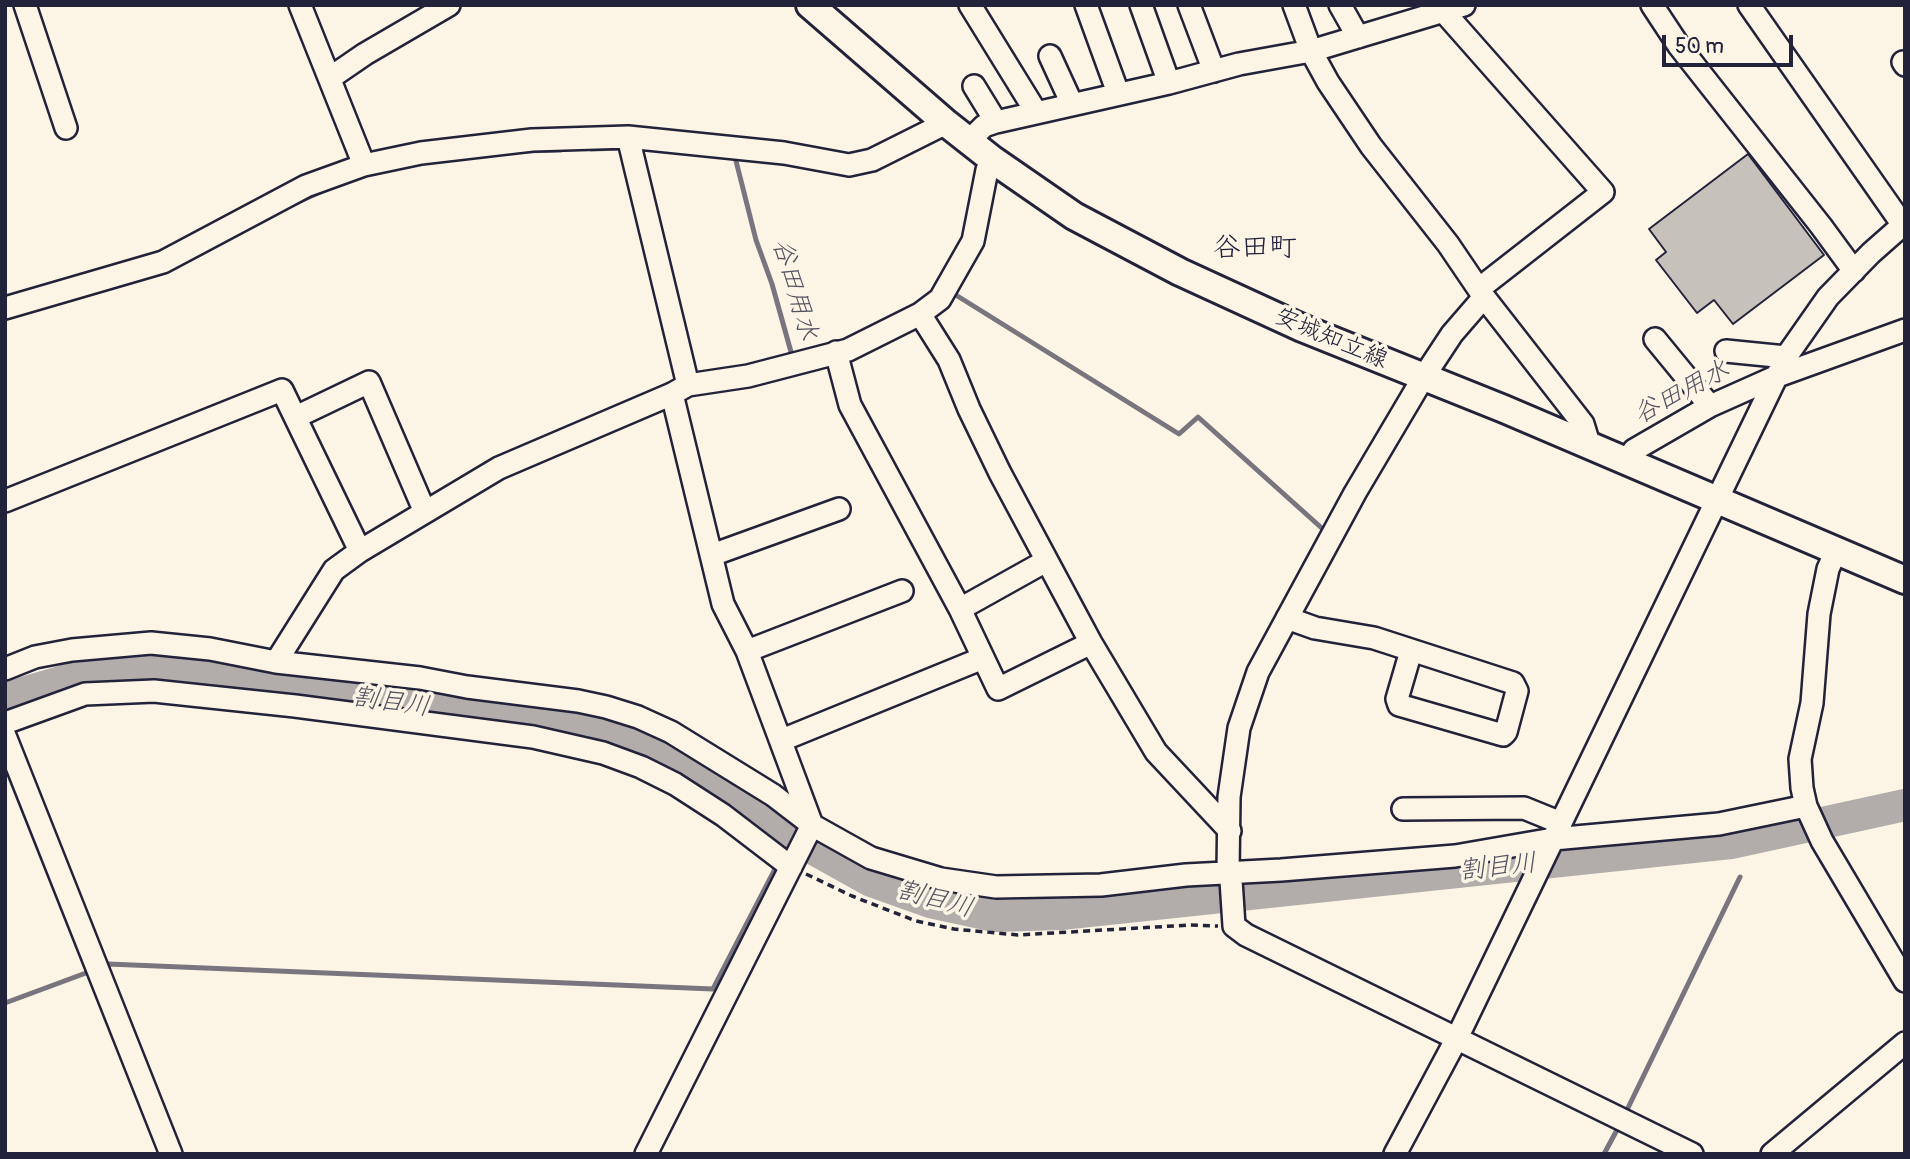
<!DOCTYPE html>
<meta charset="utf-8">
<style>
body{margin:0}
#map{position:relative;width:1910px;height:1159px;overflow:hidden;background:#fcf5e5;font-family:Pangolin,sans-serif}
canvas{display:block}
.frame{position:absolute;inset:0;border:7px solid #22223b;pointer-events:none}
.scale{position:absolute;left:1662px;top:35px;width:131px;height:32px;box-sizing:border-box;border:4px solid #22223b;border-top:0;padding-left:9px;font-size:21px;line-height:24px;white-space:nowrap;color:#22223b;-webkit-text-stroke:5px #fcf5e5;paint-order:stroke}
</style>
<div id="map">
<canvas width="1910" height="1159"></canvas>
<div class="frame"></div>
<div class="scale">50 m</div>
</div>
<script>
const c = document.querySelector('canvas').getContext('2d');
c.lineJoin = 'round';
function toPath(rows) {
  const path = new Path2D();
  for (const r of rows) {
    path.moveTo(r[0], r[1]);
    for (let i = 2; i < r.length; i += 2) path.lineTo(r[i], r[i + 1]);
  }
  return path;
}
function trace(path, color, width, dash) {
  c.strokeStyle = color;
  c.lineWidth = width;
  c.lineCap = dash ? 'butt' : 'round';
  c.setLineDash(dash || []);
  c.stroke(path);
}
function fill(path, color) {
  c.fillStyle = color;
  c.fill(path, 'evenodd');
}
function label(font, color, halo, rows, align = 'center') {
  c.font = font + ' Pangolin,"Klee One",sans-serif';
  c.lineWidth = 7;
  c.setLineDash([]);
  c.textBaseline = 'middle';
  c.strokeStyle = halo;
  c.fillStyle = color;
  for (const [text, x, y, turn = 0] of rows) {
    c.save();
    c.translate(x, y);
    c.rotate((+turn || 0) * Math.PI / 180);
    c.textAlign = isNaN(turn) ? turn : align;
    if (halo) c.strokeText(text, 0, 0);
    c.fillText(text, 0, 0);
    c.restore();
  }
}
trace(toPath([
 [591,149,623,148],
 [521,151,560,150],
 [730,156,735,157,756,240,772,284,793,359,795,358],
 [298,202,327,189],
 [951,292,1179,434,1198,417,1325,531],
 [1731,843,1736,854],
 [789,844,792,837],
 [103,966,108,964,713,989,774,871],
 [5,1003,94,970],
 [1626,1112,1740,877],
 [1604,1154,1618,1128]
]), '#78757e', 5);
trace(toPath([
 [5,698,84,675,161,671,596,732,670,759,792,837,871,881,930,902,995,916,1061,914,1731,843,1905,805]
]), '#b2adab', 32);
const building = toPath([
 [1748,154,1824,255,1733,324,1714,300,1697,313,1656,260,1666,252,1649,229,1748,154]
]);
fill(building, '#c6c1bb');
trace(building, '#22223b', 2);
const minor = toPath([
 [25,5,66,128],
 [300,5,364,165],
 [970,5,1036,112],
 [1086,5,1118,93],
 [1141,5,1169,83],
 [1189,5,1214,71],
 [1294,5,1311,51,1328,82,1371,146,1448,244,1484,297,1583,424,1590,447],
 [1340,5,1358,37],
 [1652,5,1679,46,1821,226,1854,271],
 [1749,5,1905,228],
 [1444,12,1603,192,1480,288],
 [1050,56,1072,104],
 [1903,62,1905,65],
 [330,78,365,54,449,5],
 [974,86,996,122],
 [628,137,688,385],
 [969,141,984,126,996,122,1169,83,1239,64,1311,51,1464,5],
 [1484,297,1452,334,1423,378,1355,493,1258,672,1239,728,1229,797,1228,872,1231,880,1234,926,1246,935,1692,1154],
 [5,308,163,262,306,186,364,165,421,153,532,140,628,137,784,153,849,165,872,160,946,123],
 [920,314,949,360,969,409,1000,473,1091,643,1156,752,1230,831],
 [1655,339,1710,406],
 [1726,351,1786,357],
 [836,352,850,405,960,609,998,689,1091,643],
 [672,394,723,604,747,651,812,825],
 [296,417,369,382,425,512],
 [1626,462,1634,450,1710,406,1775,377,1905,330],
 [5,501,282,390,360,551],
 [1836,551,1828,569,1819,614,1812,703,1800,759,1802,788,1806,806,1822,841,1905,981],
 [712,555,839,509],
 [960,609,1046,561],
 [1287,618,1315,628,1374,638,1513,683,1517,691,1506,732,1503,735,1399,705,1397,699,1411,651],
 [747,651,902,591],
 [276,662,334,570,360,551,499,468,672,394,688,385,748,376,848,350,920,314,940,299,973,241,987,170,993,160],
 [5,669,35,657,72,650,151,643,210,649,276,662,420,678,467,687,578,701,606,707,638,717,671,732,773,795,812,825,871,858,941,879,996,887,1101,885,1186,875,1281,870,1455,856,1553,839,1719,824,1806,806],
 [5,723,85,694,154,691,295,706,533,737,603,753,641,767,675,784,723,815,791,867],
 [5,736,171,1154],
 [782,740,983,658],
 [1403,809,1524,808,1561,823],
 [646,1154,812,825],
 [1395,1154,1457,1038,1786,357,1828,297,1871,253,1905,223],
 [1772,1154,1905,1043]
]);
const major = toPath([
 [810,5,946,123,993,160,1074,216,1180,272,1302,328,1504,409,1905,580]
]);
trace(minor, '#22223b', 26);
trace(major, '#22223b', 32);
trace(toPath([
 [806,874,852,896,916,921,954,929,1018,935,1190,925,1218,926]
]), '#22223b', 3.5, [7, 5]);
trace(minor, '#fcf5e5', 21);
trace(major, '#fcf5e5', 26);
label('24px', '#22223b', '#fcf5e5', [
 ["安城知立線",1331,339,23]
]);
label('italic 26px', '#545362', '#fcf5e5', [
 ["谷田用水",794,290,74],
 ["谷田用水",1682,393,-28],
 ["割目川",391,703,8],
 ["割目川",1498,868,-6],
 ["割目川",935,900,15]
]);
label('28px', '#22223b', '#fcf5e5', [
 ["谷田町",1255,249]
]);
</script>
